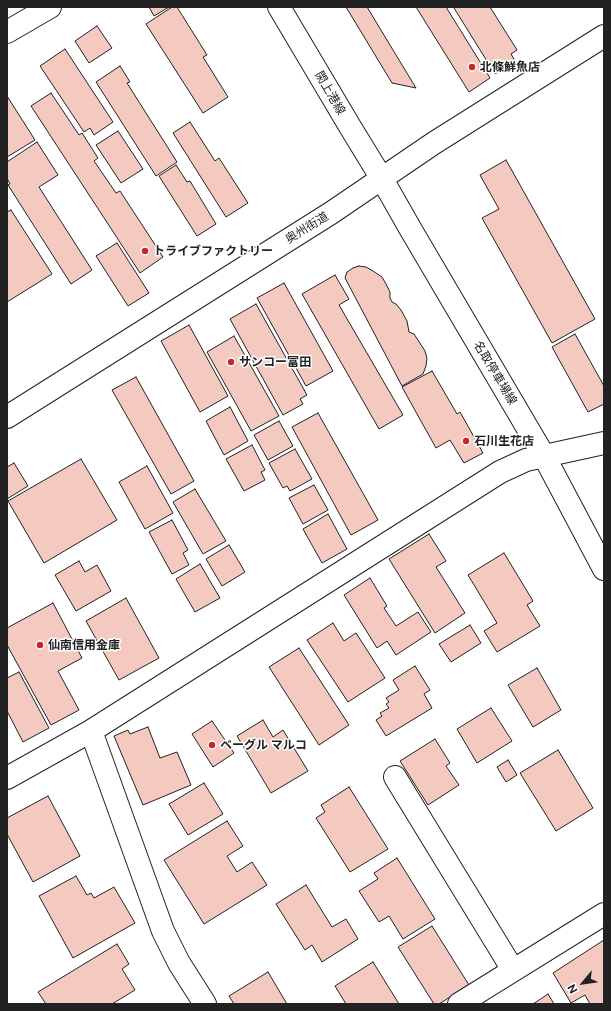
<!DOCTYPE html>
<meta charset="utf-8">
<style>
body{margin:0}
#map{position:relative;width:611px;height:1011px;overflow:hidden;background:#fff;font-family:"Public Sans",sans-serif}
canvas{display:block}
.frame{position:absolute;inset:0;border:8px solid #222;pointer-events:none}
.north{position:absolute;left:563px;top:963px;width:40px;height:40px;-webkit-text-stroke:3px #fff;paint-order:stroke;rotate:241deg;font-size:11px;font-weight:700;line-height:16px;text-align:center;color:#222}
.north::after{content:'';display:block;margin:auto;width:14px;height:18px;background:#222;clip-path:polygon(50% 0,100% 100%,50% 72%,0 100%)}
</style>
<div id="map">
<canvas width="611" height="1011"></canvas>
<div class="frame"></div>
<div class="north">N</div>
</div>
<script>
const c = document.querySelector('canvas').getContext('2d');
c.lineJoin = 'round';
function fill(path, color) {
  c.fillStyle = color;
  c.fill(path, 'evenodd');
}
function toPath(rows) {
  const path = new Path2D();
  for (const r of rows) {
    path.moveTo(r[0], r[1]);
    for (let i = 2; i < r.length; i += 2) path.lineTo(r[i], r[i + 1]);
  }
  return path;
}
function trace(path, color, width, dash) {
  c.strokeStyle = color;
  c.lineWidth = width;
  c.lineCap = dash ? 'butt' : 'round';
  c.setLineDash(dash || []);
  c.stroke(path);
}
function label(font, color, halo, rows, align = 'center') {
  c.font = font + ' "Public Sans","Noto Sans JP",sans-serif';
  c.lineWidth = 3;
  c.setLineDash([]);
  c.textBaseline = 'middle';
  c.strokeStyle = halo;
  c.fillStyle = color;
  for (const [text, x, y, turn = 0] of rows) {
    c.save();
    c.translate(x, y);
    c.rotate((+turn || 0) * Math.PI / 180);
    c.textAlign = isNaN(turn) ? turn : align;
    if (halo) c.strokeText(text, 0, 0);
    c.fillText(text, 0, 0);
    c.restore();
  }
}
const building = toPath([
 [149,7,169,7,154,16,149,7],
 [172,7,177,7,207,55,203,57,228,97,203,113,146,24,172,7],
 [346,7,367,7,416,88,392,83,346,7],
 [416,7,446,7,490,78,469,92,416,7],
 [456,7,490,7,517,50,511,54,515,61,495,74,454,8,456,7],
 [97,26,112,48,89,63,75,41,97,26],
 [65,49,113,122,94,135,90,128,84,132,40,66,65,49],
 [120,66,130,82,127,83,177,162,156,176,96,82,120,66],
 [51,93,79,135,82,133,98,158,94,161,116,193,120,191,163,257,140,273,31,106,51,93],
 [7,96,35,140,7,157,7,96],
 [190,122,215,161,219,158,248,203,226,217,173,133,190,122],
 [118,131,143,169,121,183,96,145,118,131],
 [37,142,58,175,39,187,92,270,71,284,8,185,10,184,7,178,7,162,37,142],
 [506,160,595,319,552,343,482,218,499,209,480,175,506,160],
 [176,165,187,182,190,181,216,224,197,236,159,176,176,165],
 [11,210,52,274,7,302,7,211,7,212,11,210],
 [117,243,149,293,128,306,96,256,117,243],
 [359,266,366,267,373,271,382,277,386,284,390,292,390,298,392,302,396,304,401,310,407,321,409,332,414,334,425,351,427,358,426,366,423,374,402,386,345,278,347,272,353,268,359,266],
 [335,275,349,299,339,305,403,415,379,429,302,294,335,275],
 [284,283,333,371,306,386,257,298,284,283],
 [256,304,307,395,300,399,303,404,283,415,230,319,256,304],
 [189,325,228,396,200,412,161,341,189,325],
 [575,334,604,386,604,404,588,412,552,347,575,334],
 [234,336,279,416,251,431,207,352,234,336],
 [432,371,457,414,460,412,483,453,464,463,450,440,436,448,402,387,432,371],
 [136,377,194,481,171,494,112,390,136,377],
 [230,407,248,441,224,455,206,421,230,407],
 [318,413,378,520,351,535,292,427,318,413],
 [279,421,293,446,268,460,254,435,279,421],
 [252,445,265,470,261,472,265,480,244,491,226,459,252,445],
 [295,449,312,479,290,491,287,486,283,488,269,463,295,449],
 [81,459,117,520,44,563,8,501,81,459],
 [14,463,28,486,7,499,7,467,14,463],
 [147,466,173,513,145,529,119,482,147,466],
 [314,485,328,510,303,524,289,498,314,485],
 [195,489,226,541,203,554,173,502,195,489],
 [328,514,347,549,322,563,303,529,328,514],
 [172,520,188,550,183,553,189,565,172,574,149,532,172,520],
 [429,534,446,561,436,567,465,613,435,633,389,559,429,534],
 [229,545,245,572,222,586,206,559,229,545],
 [504,553,533,601,527,605,540,626,497,652,484,631,497,623,468,575,504,553],
 [79,561,85,572,97,565,111,591,76,611,55,575,79,561],
 [200,564,220,598,195,612,176,579,200,564],
 [370,578,387,606,384,608,396,626,418,612,431,632,396,655,387,641,377,648,344,595,370,578],
 [126,598,159,658,119,680,86,621,126,598],
 [53,603,82,658,58,671,79,710,51,725,7,645,7,628,53,603],
 [333,623,344,641,356,633,385,678,348,702,307,640,333,623],
 [470,625,481,643,451,662,439,644,470,625],
 [299,648,349,725,319,745,269,667,299,648],
 [415,666,430,690,424,694,432,708,386,736,376,720,382,716,380,713,389,708,386,704,389,702,386,698,399,690,393,680,415,666],
 [537,668,561,710,533,727,508,685,537,668],
 [19,672,49,728,23,742,7,711,7,678,19,672],
 [491,708,512,741,477,763,457,729,491,708],
 [263,720,273,737,283,730,308,771,271,793,237,736,263,720],
 [212,721,234,753,213,767,192,734,212,721],
 [148,727,160,758,177,752,191,785,143,805,114,736,128,730,130,734,148,727],
 [435,739,450,763,446,766,459,785,428,805,400,761,435,739],
 [558,750,593,808,556,831,520,773,558,750],
 [508,760,517,775,506,782,497,767,508,760],
 [204,783,223,814,188,835,169,804,204,783],
 [349,787,388,849,350,872,316,818,325,812,321,805,349,787],
 [48,796,80,856,33,882,7,834,7,818,48,796],
 [227,821,243,846,227,856,237,872,252,862,267,885,204,924,164,860,227,821],
 [397,858,435,919,403,939,389,916,379,922,359,891,378,879,374,873,397,858],
 [76,876,87,895,91,893,94,898,114,887,135,923,73,958,39,896,76,876],
 [306,885,332,927,346,919,358,939,322,962,312,945,305,950,276,904,306,885],
 [432,926,469,985,439,1004,434,1004,398,947,432,926],
 [604,940,604,1004,590,1004,585,995,571,1003,553,973,604,940],
 [117,944,129,964,122,969,135,990,112,1004,46,1004,38,992,117,944],
 [373,962,399,1004,346,1004,335,986,373,962],
 [268,972,287,1004,234,1004,229,996,268,972],
 [548,994,554,1004,533,1004,548,994]
]);
fill(building, '#f3c9c0');
trace(building, '#222', 1);
const street = toPath([
 [7,32,50,7],
 [91,731,163,931,179,963,205,1004],
 [395,777,513,970],
 [7,778,91,731,500,472,526,460,604,443],
 [459,1004,604,914]
]);
const secondary = toPath([
 [279,7,349,125,382,179,411,230,544,456,604,569],
 [7,417,331,213,434,143,604,36]
]);
trace(street, '#222', 24);
trace(secondary, '#222', 24);
trace(street, '#fff', 22);
trace(secondary, '#fff', 22);
for (const [x, y, r, color] of [
 [472,67,4,"#c62828"],
 [145,251,4,"#c62828"],
 [231,362,4,"#c62828"],
 [466,441,4,"#c62828"],
 [40,645,4,"#c62828"],
 [212,745,4,"#c62828"]
]) {
  const dot = new Path2D();
  dot.arc(x, y, r, 0, 2 * Math.PI);
  c.fillStyle = color;
  c.fill(dot);
  trace(dot, '#fff', 1.5);
}
label('bold 12px', '#222', '#fff', [
 ["北條鮮魚店",480,67],
 ["トライブファクトリー",153,251],
 ["サンコー富田",239,362],
 ["石川生花店",474,441],
 ["仙南信用金庫",48,645],
 ["ベーグル マルコ",220,745]
], 'left');
label('12px', '#222', '#fff', [
 ["閖上港線",330,93,60],
 ["奥州街道",307,228,-32],
 ["名取停車場線",495,373,59]
]);
</script>
